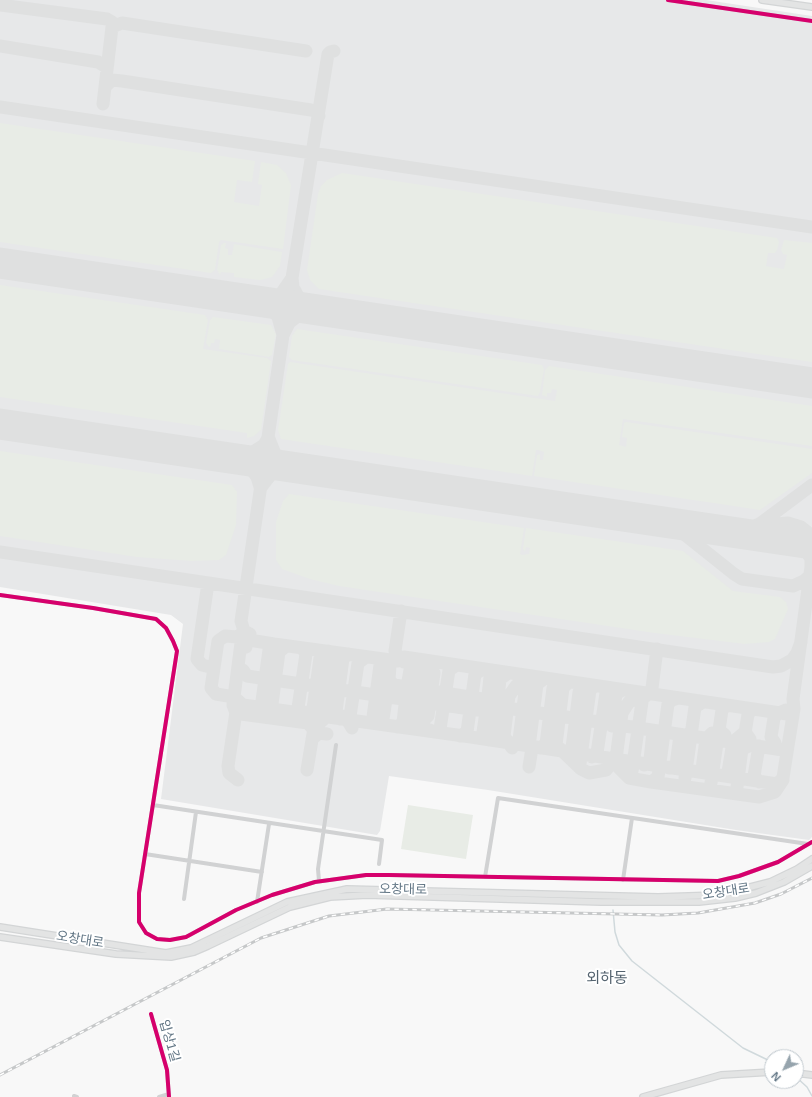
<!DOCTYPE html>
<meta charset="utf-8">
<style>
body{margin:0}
#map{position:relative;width:812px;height:1097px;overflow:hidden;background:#f8f8f8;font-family:Arial,sans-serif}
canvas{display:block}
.north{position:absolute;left:764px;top:1049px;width:40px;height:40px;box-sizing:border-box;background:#fff;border:1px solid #c0c8ce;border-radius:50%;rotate:226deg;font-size:11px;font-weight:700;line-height:16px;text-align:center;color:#627685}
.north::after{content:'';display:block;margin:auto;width:14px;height:18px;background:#96a4ad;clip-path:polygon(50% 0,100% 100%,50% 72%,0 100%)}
</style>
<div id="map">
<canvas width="812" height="1097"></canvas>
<div class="north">N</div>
</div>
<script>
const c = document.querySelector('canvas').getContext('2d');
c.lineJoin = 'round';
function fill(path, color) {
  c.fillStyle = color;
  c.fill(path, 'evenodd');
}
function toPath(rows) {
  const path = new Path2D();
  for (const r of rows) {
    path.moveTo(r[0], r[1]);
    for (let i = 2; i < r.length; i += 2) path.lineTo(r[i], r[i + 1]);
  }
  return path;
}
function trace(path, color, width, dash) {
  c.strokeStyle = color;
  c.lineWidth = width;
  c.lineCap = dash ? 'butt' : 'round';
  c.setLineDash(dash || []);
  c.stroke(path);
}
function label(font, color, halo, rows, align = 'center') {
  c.font = font + ' Arial,"Noto Sans KR",sans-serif';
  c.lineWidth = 4;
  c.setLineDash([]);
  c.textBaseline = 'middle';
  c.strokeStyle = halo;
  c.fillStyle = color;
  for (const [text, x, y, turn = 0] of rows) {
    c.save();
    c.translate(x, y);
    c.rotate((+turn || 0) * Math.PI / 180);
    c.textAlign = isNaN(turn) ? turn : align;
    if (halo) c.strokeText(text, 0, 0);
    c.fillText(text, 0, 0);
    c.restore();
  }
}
fill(toPath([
 [0,0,706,0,812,16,812,837,809,840,736,830,488,790,389,776,380,831,377,835,161,799,183,624,171,615,0,587]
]), '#e7e8e9');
fill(toPath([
 [0,123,255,161,252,182,237,180,234,202,259,206,262,185,258,184,261,162,277,165,286,173,291,185,283,249,221,240,219,242,215,270,211,273,0,242],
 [342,173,777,238,779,242,777,250,775,253,768,253,766,266,784,269,787,255,783,254,781,250,784,240,812,243,812,362,319,289,310,280,307,270,318,194,321,186,327,180],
 [224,243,226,243,225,248,228,249,228,255,232,255,234,244,282,252,280,266,272,277,260,280,234,277,234,273,221,272,220,275,217,270,221,245],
 [0,285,205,315,208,320,203,349,267,358,271,361,261,430,254,436,247,438,247,433,0,397],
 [213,317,271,325,276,334,272,355,269,357,219,349,220,340,215,339,214,343,211,343,210,347,208,346,206,343,210,320],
 [297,329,542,365,544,369,540,392,538,396,292,360,289,357,292,336],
 [290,362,555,401,557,390,552,389,551,393,547,393,547,397,542,395,545,370,549,366,812,406,812,446,623,419,619,445,626,447,627,438,622,437,624,423,626,422,812,449,812,473,760,510,534,476,537,455,540,454,540,460,543,460,544,452,538,450,536,450,532,476,281,439,278,430,288,364],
 [0,451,232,485,237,492,236,525,226,555,219,560,192,561,137,557,0,536],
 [289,494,524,528,520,554,522,555,529,554,530,548,526,547,525,552,523,549,526,528,683,551,733,591,780,597,786,602,788,609,775,639,769,642,745,644,655,633,339,586,310,579,282,569,276,560,276,522,283,501],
 [408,805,473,815,466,859,401,849]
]), '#e8ece6');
trace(toPath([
 [613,910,615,932,619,945,632,961,743,1048,772,1062],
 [796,1077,807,1087,812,1096]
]), '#d0d9dc', 1.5);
trace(toPath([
 [0,5,107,19,112,22,112,27],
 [0,46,98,62,106,67],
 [106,86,112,80,122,81,311,110,315,111,319,116],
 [103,104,112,27,122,23,306,51],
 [0,107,812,227],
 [292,278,293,287,300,300,308,306,319,310],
 [261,302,270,300,281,294,292,278,328,54,330,52,334,51],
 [261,302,273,310,278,317,283,335],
 [269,439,275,454,292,467],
 [231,458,242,462,252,470,257,477,260,487],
 [231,458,253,452,264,445,268,438],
 [262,486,272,473,279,469,292,467],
 [670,523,734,574,742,579,793,586,804,581,812,574],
 [737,533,747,530,761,523,812,485],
 [760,533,775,524,788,523,801,527,812,536],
 [0,552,773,667,781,666,792,660,797,653,801,642],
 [208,583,197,659,202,665,214,668],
 [401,611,395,651,397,656,404,662],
 [243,630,244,634,249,640,274,644,398,661,404,657,787,714,794,709],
 [250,634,244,631,241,621,283,335,289,323,299,315,307,311,321,311],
 [242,635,233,705,236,713,241,714,308,723,313,729,324,719,327,694,323,687,329,683,333,658,332,655,328,651,320,658,312,716,314,723],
 [246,647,242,633,238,637,225,636,218,641,211,688,216,694,234,697,243,705,471,737,777,784,783,778,788,746],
 [302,648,306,654,298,708,303,714,307,712],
 [243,670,247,676,477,710],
 [495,672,490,677,487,705,783,750,788,746,794,709,793,699,811,567,811,559,805,549,792,541],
 [389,680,383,719,378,724,373,717,380,665,386,660,390,665,389,680,394,685,495,701],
 [568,683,563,688,556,745,581,769,589,773,606,770,611,764,616,755],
 [652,688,657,649],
 [646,696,640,697,629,702,622,713,616,759,619,768,629,778,651,782,658,777,668,704,672,700,678,698],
 [262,701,269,650],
 [493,701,487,705,483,732,489,740,494,736,500,679,507,674],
 [263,704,266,709,272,704,279,652,286,646],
 [237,705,228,766,229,773,238,780],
 [345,716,340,719,336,712,343,658,349,654],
 [405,725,424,720,428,716,434,673],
 [612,726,616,694,622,690],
 [397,727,403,723,405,704,411,700,407,695,407,687,410,670,416,664],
 [411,727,415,724,423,666,429,661],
 [352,728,349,723,358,663,366,657],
 [430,730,434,732,440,729,449,670,455,666],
 [725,735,719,730,722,710,727,705],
 [460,736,467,732,475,674,481,670],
 [312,739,319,733,327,734],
 [530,739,537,684,544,679],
 [744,740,748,714,753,709],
 [775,743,771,737,774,718,777,714,786,710],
 [513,744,519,740,526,684,533,678],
 [759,746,754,776,759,782],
 [512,748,504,736,509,696,516,686,522,682,527,680,535,681],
 [540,748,546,744,553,688,558,681],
 [566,752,572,748,579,692,584,685],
 [592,757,597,753,606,693],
 [580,764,590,690,595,686],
 [644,765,650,760,653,731],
 [529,767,531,754],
 [669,768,676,765,680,735],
 [307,770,315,722],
 [632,771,642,702],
 [708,774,702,769,706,739,712,733],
 [685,778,695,707,703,702],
 [734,778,728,772,733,742,745,732,750,739],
 [651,782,759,797,775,792,783,780],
 [711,783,719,730],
 [737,787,742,749,751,745]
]), '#dfe0e0', 13);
trace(toPath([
 [0,263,812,383],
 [0,424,812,544]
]), '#dfe0e0', 31);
const secondary = toPath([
 [762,0,812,7],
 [0,927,166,953,191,948,287,902,347,889,658,897,719,895,770,882,797,869,812,859],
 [0,937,116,954,171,957,194,952,208,946,290,907,330,897,367,895,601,902,699,902,735,898,756,893,784,882,812,866],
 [796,1073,812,1075],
 [643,1097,721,1075,772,1072]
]);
trace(secondary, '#d3d5d6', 8);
trace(toPath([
 [668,0,812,21],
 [0,595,93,608,156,619,166,628,173,641,177,651,139,893,139,922,146,933,157,939,170,940,186,937,236,910,272,895,315,882,366,875,389,875,718,881,739,876,778,862,812,842],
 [153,805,382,840,379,864],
 [145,854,262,872],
 [485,877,498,798,808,844],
 [623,880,632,818],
 [319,881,318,869,336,745],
 [184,899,196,812],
 [257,902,269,824],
 [151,1014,167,1070,169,1097],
 [74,1096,77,1097],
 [159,1097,169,1094]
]), '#d1d2d3', 4);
trace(secondary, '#e3e4e4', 5.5);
const rail = toPath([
 [0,1075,261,938,329,916,387,909,662,915,698,913,755,903,781,894,812,878]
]);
trace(rail, '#c6c8c9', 3);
trace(rail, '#fff', 1.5, [4.5]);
trace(toPath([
 [668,0,812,21],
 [0,595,93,608,156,619,166,628,173,641,177,651,139,893,139,922,146,933,157,939,170,940,186,937,236,910,272,895,315,882,366,875,389,875,718,881,739,876,778,862,812,842],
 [151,1014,167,1070,169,1097]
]), '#d6006c', 4);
label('13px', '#627685', '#fff', [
 ["오창대로",403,890,1],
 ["오창대로",726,892,-9],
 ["오창대로",80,940,9],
 ["입상1길",169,1041,74]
]);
label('15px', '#54636f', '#fff', [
 ["외하동",607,979]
]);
</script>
